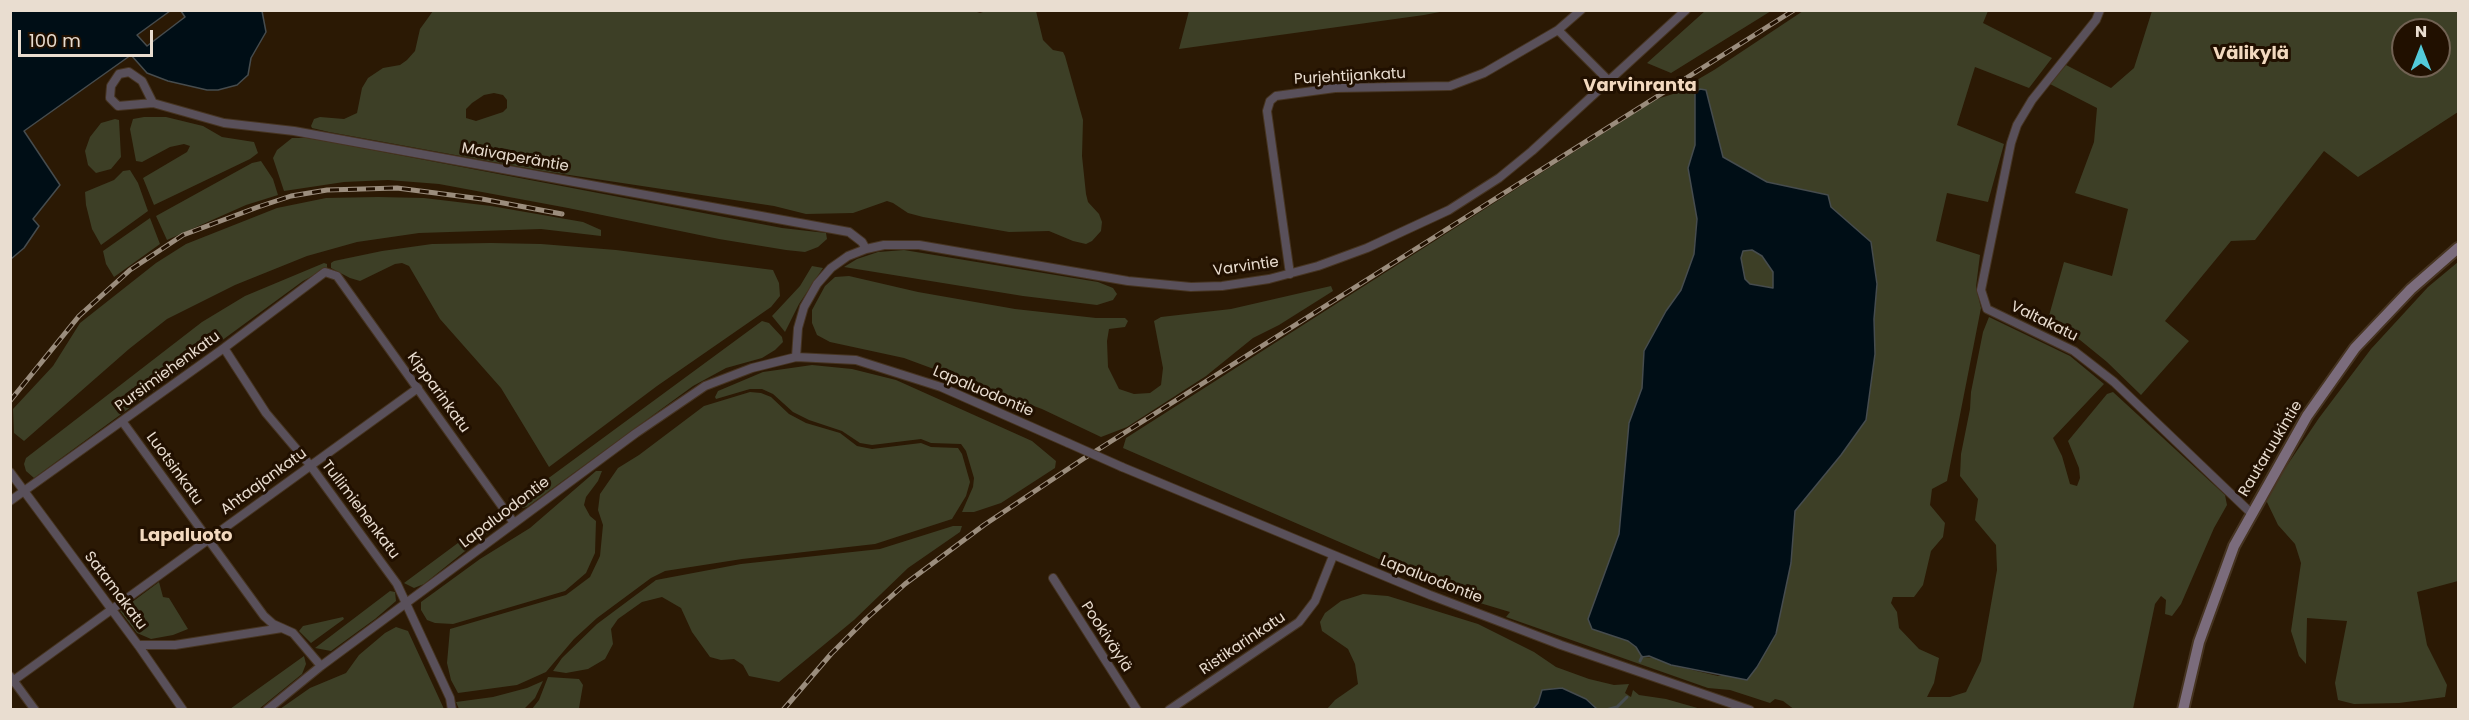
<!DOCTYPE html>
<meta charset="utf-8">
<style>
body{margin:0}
#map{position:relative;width:2469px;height:720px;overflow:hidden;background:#2b1904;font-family:Poppins,sans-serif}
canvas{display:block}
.frame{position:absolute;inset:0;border:12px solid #e9ddd0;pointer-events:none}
.north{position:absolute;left:2391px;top:18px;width:60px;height:60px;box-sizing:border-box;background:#211000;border:2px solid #716253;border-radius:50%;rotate:0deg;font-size:16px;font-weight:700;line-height:24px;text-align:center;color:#e9ddd0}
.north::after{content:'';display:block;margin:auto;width:21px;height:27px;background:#53cbda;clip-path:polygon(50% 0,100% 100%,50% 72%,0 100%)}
.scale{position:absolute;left:18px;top:30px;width:135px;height:27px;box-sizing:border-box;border:3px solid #e9ddd0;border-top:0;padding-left:8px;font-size:18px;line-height:21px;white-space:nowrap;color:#e9ddd0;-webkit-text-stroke:4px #211000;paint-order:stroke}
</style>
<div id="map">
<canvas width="2469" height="720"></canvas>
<div class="frame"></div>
<div class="north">N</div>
<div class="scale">100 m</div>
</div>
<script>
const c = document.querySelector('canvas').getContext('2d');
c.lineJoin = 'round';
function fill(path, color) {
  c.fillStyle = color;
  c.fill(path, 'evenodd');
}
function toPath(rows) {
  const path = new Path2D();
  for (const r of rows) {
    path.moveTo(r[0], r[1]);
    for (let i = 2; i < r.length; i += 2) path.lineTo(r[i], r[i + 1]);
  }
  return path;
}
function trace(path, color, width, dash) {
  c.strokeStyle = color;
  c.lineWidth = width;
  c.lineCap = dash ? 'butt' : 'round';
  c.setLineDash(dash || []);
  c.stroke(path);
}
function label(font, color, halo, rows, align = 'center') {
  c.font = font + ' Poppins,sans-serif';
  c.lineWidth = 6;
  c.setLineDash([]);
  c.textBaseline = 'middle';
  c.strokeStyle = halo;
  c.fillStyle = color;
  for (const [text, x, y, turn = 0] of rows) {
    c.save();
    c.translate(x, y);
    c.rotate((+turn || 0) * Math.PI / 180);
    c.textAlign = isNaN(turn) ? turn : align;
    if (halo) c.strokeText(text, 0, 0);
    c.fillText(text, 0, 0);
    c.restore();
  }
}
fill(toPath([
 [974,11,980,13,989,10,1036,11,1043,40,1053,50,1063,52,1065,56,1083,120,1082,156,1086,194,1088,202,1099,214,1102,222,1101,231,1092,241,1086,244,1073,241,1049,231,1009,232,923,217,908,213,893,203,887,201,853,213,806,214,774,206,543,171,329,132,312,128,311,126,314,119,320,117,344,119,357,113,362,88,368,78,383,68,400,65,407,60,415,51,420,29,433,11],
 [494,93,503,95,507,100,507,108,503,112,476,121,466,118,466,109,472,103,484,95],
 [1189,11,1189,10,1445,11,1424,15,1179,49],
 [1705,11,1771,11,1671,73,1647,63],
 [1803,11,1988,11,1983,23,2052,58,2029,88,1975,67,1957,125,2004,144,1988,202,1947,193,1936,241,1980,255,1976,287,1981,308,1947,481,1932,489,1930,505,1945,523,1943,537,1931,551,1923,585,1914,597,1893,597,1891,603,1897,612,1899,628,1919,649,1939,658,1934,683,1927,697,1950,697,1966,692,1981,661,1997,570,1996,545,1975,520,1978,499,1960,476,1961,454,1970,409,1971,392,1983,332,1989,317,2070,356,2104,384,2053,438,2062,456,2070,484,2077,486,2080,478,2079,468,2068,441,2107,394,2113,392,2225,495,2227,505,2214,528,2181,604,2172,616,2165,614,2166,600,2161,596,2155,604,2133,709,1795,710,1783,701,1775,699,1770,703,1730,690,1708,688,1506,617,1510,612,1480,603,1123,448,1126,438,1657,99,1673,94,1714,70],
 [1700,89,1706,90,1723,157,1767,182,1827,195,1831,207,1871,242,1877,284,1874,319,1875,354,1866,420,1841,455,1795,511,1765,651,1757,667,1718,676,1671,665,1657,658,1642,657,1636,647,1628,641,1605,574,1619,534,1629,423,1642,388,1644,351,1666,311,1681,290,1694,254,1697,219,1688,168,1695,145,1695,93],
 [2152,11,2458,11,2458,112,2358,177,2324,151,2255,240,2231,241,2165,321,2189,341,2141,395,2107,362,2080,340,2047,323,2064,262,2112,276,2128,209,2075,193,2094,142,2097,108,2050,84,2066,65,2111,88,2134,68],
 [2403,30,2439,30,2439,66,2403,66],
 [144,117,166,117,203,126,222,137,254,142,258,153,250,159,154,205,143,178,187,152,190,146,184,144,170,147,142,162,136,161,130,129,133,119],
 [115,119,119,120,121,157,111,169,96,173,88,165,85,151,90,137,101,123],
 [292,138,307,138,341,144,782,228,826,233,827,239,818,247,805,252,786,250,719,239,568,208,439,184,388,180,344,182,284,191,273,158,277,150],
 [261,161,273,179,278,195,246,205,167,240,156,216,252,163],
 [130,170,138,183,148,211,101,245,92,229,86,205,85,192,114,180,123,171],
 [378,197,424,198,491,206,583,222,601,230,601,236,541,229,419,233,357,242,307,256,235,285,167,319,129,349,24,441,14,433,13,409,53,366,80,323,156,263,186,244,277,208,326,198],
 [150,218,160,244,114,277,106,264,103,251],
 [491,243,541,244,616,250,773,270,779,283,780,296,771,307,657,386,549,467,501,388,440,319,409,266,402,263,395,264,360,281,350,278,331,268,331,263,334,261,382,251,432,244],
 [904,250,1098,282,1113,288,1117,294,1113,300,1097,305,1023,296,844,267,857,259,878,252],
 [1743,250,1752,250,1762,256,1773,272,1773,289,1750,284,1745,279,1741,258],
 [2458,262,2458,581,2417,592,2427,645,2447,685,2445,697,2399,703,2354,704,2338,700,2335,683,2347,621,2307,618,2306,664,2299,656,2291,631,2301,563,2295,544,2278,525,2265,498,2319,418,2371,349,2428,287],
 [324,263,327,264,327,268,303,281,34,478,26,471,24,464,26,458,202,322,245,296],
 [812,266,823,268,799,304,785,332,772,316,800,286],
 [849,276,918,292,1015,309,1096,318,1125,318,1128,321,1125,327,1109,329,1107,341,1108,367,1119,389,1134,394,1150,393,1161,385,1163,368,1154,321,1161,317,1231,309,1331,286,1333,291,1279,325,1253,338,1206,376,1127,427,1101,437,1042,409,904,358,830,342,817,335,812,323,812,310,825,286,835,277],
 [762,321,769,323,782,337,783,342,775,350,762,358,726,368,693,386,527,507,518,509,512,505],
 [812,365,852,369,896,380,1032,441,1056,461,1055,468,1001,503,974,512,962,512,973,487,974,478,966,451,961,444,931,443,921,439,872,445,860,443,842,431,809,420,793,412,773,394,762,389,750,389,716,399,715,397,718,391,763,372],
 [750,392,761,393,771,397,789,414,806,423,840,433,857,446,872,449,921,443,931,447,958,448,962,454,970,482,966,496,952,519,875,544,742,559,665,571,651,578,597,618,574,639,546,672,517,685,458,693,451,680,447,663,450,629,566,595,590,577,600,556,603,525,598,510,600,494,618,468,639,455,704,406],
 [596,471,602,471,598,481,586,497,584,505,590,516,596,521,595,553,586,573,565,591,453,624,435,623,427,620,421,610,421,602,480,559,530,528],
 [497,514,501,517,500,523,424,584,414,588,404,583],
 [953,526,962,526,960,532,908,568,854,620,779,682,749,676,743,665,734,659,721,660,710,657,692,632,681,608,662,597,642,602,618,619,611,629,613,644,605,659,588,669,566,673,553,671,562,658,597,624,656,580,741,564,880,549],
 [159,582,163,597,169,598,188,629,173,635,151,639,137,633,120,611],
 [390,591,395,592,396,601,375,619,331,651,315,648],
 [1363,594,1388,596,1478,624,1534,652,1556,667,1589,679,1614,685,1629,684,1625,693,1631,697,1633,690,1639,695,1666,699,1701,709,1597,709,1586,699,1561,688,1542,690,1538,703,1533,709,1327,709,1335,700,1358,684,1355,664,1348,649,1322,631,1320,622,1325,613,1341,601],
 [343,617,344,619,311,643,299,631,303,626],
 [396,627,408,631,444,709,280,709,310,688,346,673,359,655,385,633],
 [304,656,306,664,302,674,259,709,230,709],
 [548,677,579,679,583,685,579,708,532,709,539,700],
 [543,681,535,698,524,709,459,709,456,702,493,697,527,688]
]), '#3d3f26');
const water = toPath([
 [11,10,170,11,137,35,147,46,185,17,181,11,262,11,266,32,251,58,248,75,237,85,218,90,207,90,168,81,147,73,131,55,24,131,60,185,33,219,39,226,24,248,11,259,11,10],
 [1700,89,1706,90,1723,157,1767,182,1828,195,1831,207,1871,242,1877,284,1874,319,1875,354,1866,420,1841,455,1795,511,1791,563,1776,634,1757,667,1747,680,1671,665,1649,656,1642,657,1636,647,1628,641,1592,629,1588,619,1619,534,1629,423,1642,388,1644,351,1666,311,1681,290,1694,254,1697,219,1688,168,1695,145,1695,93,1700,89],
 [1752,250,1762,256,1773,272,1773,288,1750,284,1745,279,1741,258,1743,251,1752,250],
 [1562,688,1586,699,1597,709,1533,709,1538,703,1542,690,1562,688]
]);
fill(water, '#000e16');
trace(water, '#464c4e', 1.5);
trace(toPath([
 [1640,661,1642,657],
 [1606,710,1617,707,1627,697]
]), '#464c4e', 3);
const street = toPath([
 [2100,10,2096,20,2032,100,2017,125,2011,143,1981,290,1987,309,2074,351,2114,382,2251,513],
 [1558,30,1581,10],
 [153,103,142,81,129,72,119,74,111,86,110,98,118,106,153,103,224,123,294,131,849,232,862,242,866,249],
 [1290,274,1267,111,1270,101,1276,96,1335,88,1450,86,1484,73,1558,30,1609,81],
 [224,348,266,413,310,465,397,584,450,698,452,710],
 [796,357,798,328,804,307,817,284,831,268,848,256,866,249,884,245,919,245,1128,281,1191,287,1222,286,1269,279,1318,266,1367,248,1449,210,1499,178,1532,151,1686,10],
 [122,421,264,616,273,624,293,633,321,666],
 [1122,467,1430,595,1561,645,1750,710],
 [10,472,138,645,183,710],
 [10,501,224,348,325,272,337,276,514,523],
 [1053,578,1137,710],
 [138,645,175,645,282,628],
 [10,676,35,710],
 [10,683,418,388],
 [267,710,321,666,636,433,705,386,752,368,796,357,856,360,941,387,1068,443],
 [1169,710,1299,622,1315,601,1333,556]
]);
const secondary = toPath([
 [2183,710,2199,642,2234,546,2307,416,2355,348,2411,289,2458,248]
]);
trace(street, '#463421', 10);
trace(secondary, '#463421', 14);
trace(street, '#59505a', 8);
trace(secondary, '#7b6c7c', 10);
const rail = toPath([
 [10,401,79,316,130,270,183,235,258,207,291,196,327,190,397,188,482,199,562,214],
 [783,710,831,654,866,619,905,584,984,525,1083,459,1794,10]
]);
trace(rail, '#9b8d7d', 5);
trace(rail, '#211000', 3, [9]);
const streetBridge = toPath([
 [1068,443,1122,467]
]);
trace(streetBridge, '#463421', 10, []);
trace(streetBridge, '#59505a', 8);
label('15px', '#e9ddd0', '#211000', [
 ["Purjehtijankatu",1350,77,-3],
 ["Maivaperäntie",515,158,10],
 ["Varvintie",1246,267,-8],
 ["Valtakatu",2044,322,26],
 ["Pursimiehenkatu",168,372,-36],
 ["Lapaluodontie",983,392,23],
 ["Kipparinkatu",438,393,54],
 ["Rautaruukintie",2271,449,-59],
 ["Luotsinkatu",174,469,54],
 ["Ahtaajankatu",264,482,-36],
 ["Tullimiehenkatu",360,510,53],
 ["Lapaluodontie",505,513,-37],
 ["Lapaluodontie",1431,580,21],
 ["Satamakatu",115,591,53],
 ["Pookiväylä",1106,637,57],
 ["Ristikarinkatu",1243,644,-34]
]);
label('bold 18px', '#f2d9bf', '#211000', [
 ["Välikylä",2251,54],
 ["Varvinranta",1640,86],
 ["Lapaluoto",186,536]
]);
</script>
